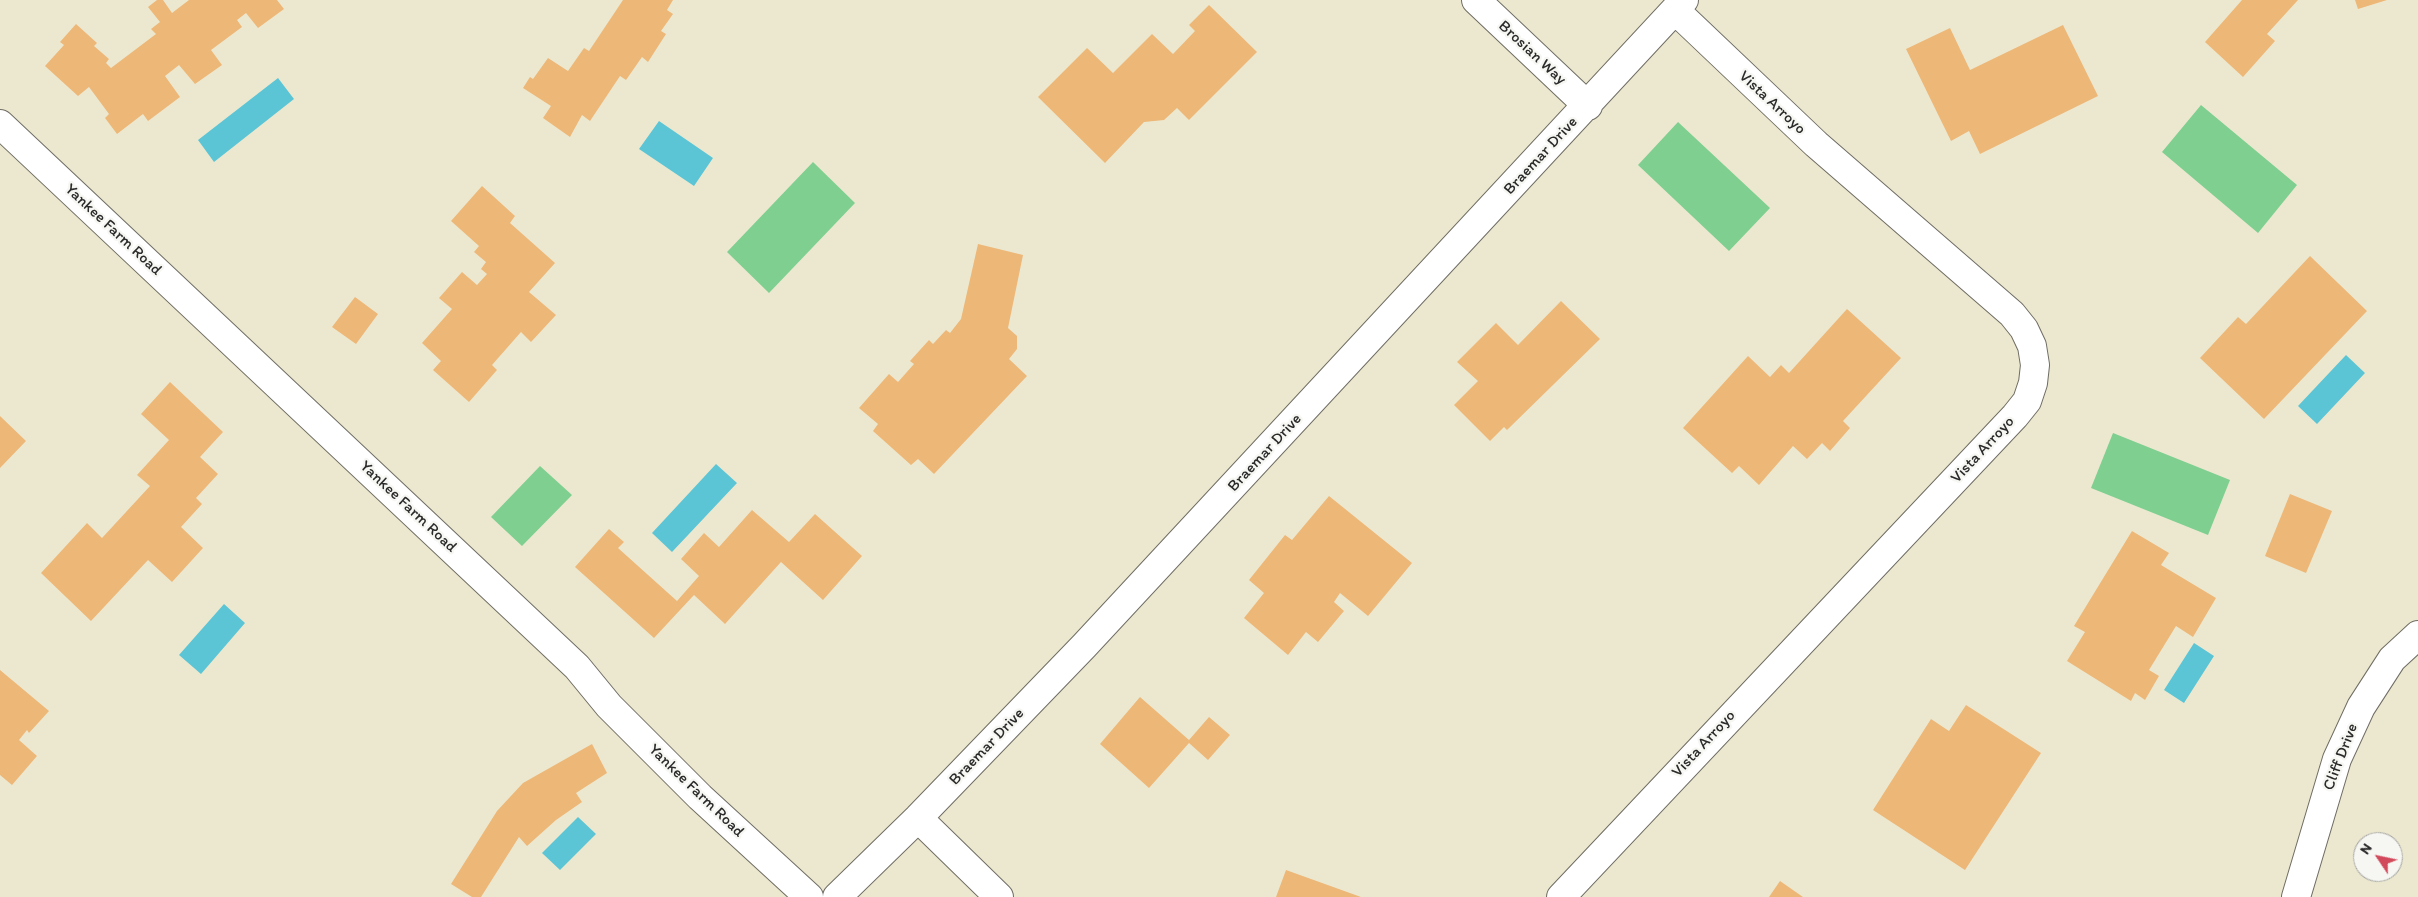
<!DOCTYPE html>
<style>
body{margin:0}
#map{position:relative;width:2418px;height:897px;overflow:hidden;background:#ece8cf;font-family:Itim,sans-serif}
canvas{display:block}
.north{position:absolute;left:2353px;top:832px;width:50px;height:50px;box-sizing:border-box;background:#f6f6f2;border:1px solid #a5a5a2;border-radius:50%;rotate:304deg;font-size:14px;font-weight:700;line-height:20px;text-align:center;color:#2b2b2b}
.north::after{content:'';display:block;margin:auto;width:18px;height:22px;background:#d1495b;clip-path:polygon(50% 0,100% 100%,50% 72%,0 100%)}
</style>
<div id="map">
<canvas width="2418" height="897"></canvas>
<div class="north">N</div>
</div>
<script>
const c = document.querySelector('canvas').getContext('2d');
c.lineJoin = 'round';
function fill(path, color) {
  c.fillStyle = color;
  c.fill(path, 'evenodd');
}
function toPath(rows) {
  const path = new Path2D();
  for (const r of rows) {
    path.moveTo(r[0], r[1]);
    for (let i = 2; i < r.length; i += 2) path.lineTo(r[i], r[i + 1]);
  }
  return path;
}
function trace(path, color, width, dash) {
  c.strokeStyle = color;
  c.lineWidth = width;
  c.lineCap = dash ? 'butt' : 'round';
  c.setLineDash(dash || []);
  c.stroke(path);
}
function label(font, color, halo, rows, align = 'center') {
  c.font = font + ' Itim,sans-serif';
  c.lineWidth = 4.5;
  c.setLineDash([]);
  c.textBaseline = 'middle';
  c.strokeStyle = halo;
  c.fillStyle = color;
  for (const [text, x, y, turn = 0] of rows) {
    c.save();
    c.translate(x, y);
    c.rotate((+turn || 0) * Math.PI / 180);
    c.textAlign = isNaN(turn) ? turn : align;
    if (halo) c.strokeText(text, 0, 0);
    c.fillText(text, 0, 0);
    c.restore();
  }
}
fill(toPath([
 [2201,105,2297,185,2258,233,2162,152],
 [1678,122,1770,208,1729,251,1638,165],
 [813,162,855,203,769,293,727,252],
 [2113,433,2230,480,2208,535,2091,488],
 [540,466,572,495,522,546,491,517]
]), '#7ecf90');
fill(toPath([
 [278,78,294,99,214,162,198,140],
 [659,121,713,158,694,186,639,149],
 [2346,355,2365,373,2317,424,2298,406],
 [716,464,737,483,672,552,652,533],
 [224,604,245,623,201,674,179,655],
 [2194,643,2214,656,2184,703,2164,690],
 [578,817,596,834,560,870,542,853]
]), '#5bc5d6');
fill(toPath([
 [157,0,163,0,172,13,189,0,277,0,284,9,258,28,246,13,237,20,242,27,211,50,222,65,195,84,179,65,165,76,180,97,148,121,143,114,117,134,105,118,109,114,89,87,78,96,45,66,64,45,60,42,76,24,97,43,94,46,109,59,106,63,111,68,156,34,151,29,160,22,148,7],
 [623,0,673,0,667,10,673,14,661,31,666,34,648,62,642,57,626,80,620,76,590,121,582,115,570,137,543,118,551,106,523,88,530,77,533,79,548,58,568,71,584,48,589,51],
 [2242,0,2298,0,2267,34,2275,41,2243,77,2205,42],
 [2355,0,2387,0,2358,9],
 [1209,5,1257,52,1189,120,1177,108,1164,120,1144,122,1105,163,1038,97,1087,48,1113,73,1152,34,1173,54,1195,31,1189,25],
 [2063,25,2098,96,1980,154,1969,131,1951,141,1906,49,1950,28,1970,70],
 [482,186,515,216,510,223,555,263,529,292,556,315,531,342,521,332,492,365,497,370,469,402,433,370,441,361,422,343,452,309,439,298,462,272,477,285,487,274,481,269,486,262,474,252,479,246,451,221],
 [978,244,1023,255,1008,328,1017,336,1017,349,1009,359,1027,376,934,474,918,459,911,465,873,431,878,424,859,408,889,374,898,382,914,364,910,361,929,340,933,344,946,330,950,333,961,319],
 [2310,256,2367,311,2264,419,2200,358,2238,317,2246,324],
 [355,297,378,314,356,344,332,327],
 [1561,301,1600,339,1507,430,1504,427,1490,441,1454,405,1478,381,1457,362,1496,323,1518,345],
 [1847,309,1901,358,1843,421,1850,428,1830,451,1822,443,1807,459,1793,446,1759,485,1739,466,1732,473,1683,428,1748,356,1770,377,1781,365,1789,373],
 [170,382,223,432,200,457,218,474,196,498,202,504,181,527,203,548,172,582,148,560,91,621,41,573,87,523,102,538,150,486,137,475,169,440,141,414],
 [0,416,26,441,0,468],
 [2290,494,2332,511,2306,573,2265,556],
 [1329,496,1412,563,1368,616,1340,593,1334,602,1344,611,1318,642,1306,632,1288,655,1244,618,1264,593,1249,580,1285,535,1292,540],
 [752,510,789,542,815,514,862,556,823,600,781,562,725,624,694,595,654,638,575,567,609,529,624,542,618,548,677,601,699,576,681,559,704,533,719,547],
 [2132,531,2169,553,2161,565,2216,598,2193,637,2176,626,2149,670,2159,676,2145,700,2135,693,2131,701,2067,661,2085,632,2074,626],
 [0,670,49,711,29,733,27,730,19,740,37,756,12,785,0,775],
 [1140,697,1189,740,1209,717,1230,735,1208,760,1189,743,1149,788,1100,744],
 [1966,705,2041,753,1965,870,1873,810,1931,719,1949,731],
 [592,744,607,773,576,793,582,802,556,820,527,846,519,837,481,897,472,897,451,884,497,811,523,783],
 [1286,870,1361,897,1276,897],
 [1780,881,1803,897,1769,897]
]), '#edb778');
const minor = toPath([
 [1476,0,1588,106],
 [0,124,577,667,609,706,700,797,809,897],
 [918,818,999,897],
 [837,897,918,818,1084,646,1684,0],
 [1561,897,2015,416,2027,401,2033,383,2035,365,2032,346,2024,329,2012,314,1816,144,1675,10],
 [2296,897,2337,759,2361,707,2392,659,2418,635]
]);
trace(minor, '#6f6d64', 30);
trace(minor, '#fff', 28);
label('16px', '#2b2b2b', '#f6f6f2', [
 ["Brosian Way",1532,53,43],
 ["Vista Arroyo",1772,103,43],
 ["Braemar Drive",1541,156,-47],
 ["Yankee Farm Road",113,230,43],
 ["Vista Arroyo",1983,450,-47],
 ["Braemar Drive",1265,453,-47],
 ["Yankee Farm Road",408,507,43],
 ["Vista Arroyo",1704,744,-47],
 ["Braemar Drive",987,747,-46],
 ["Cliff Drive",2341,757,-69],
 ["Yankee Farm Road",696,791,44]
]);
</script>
